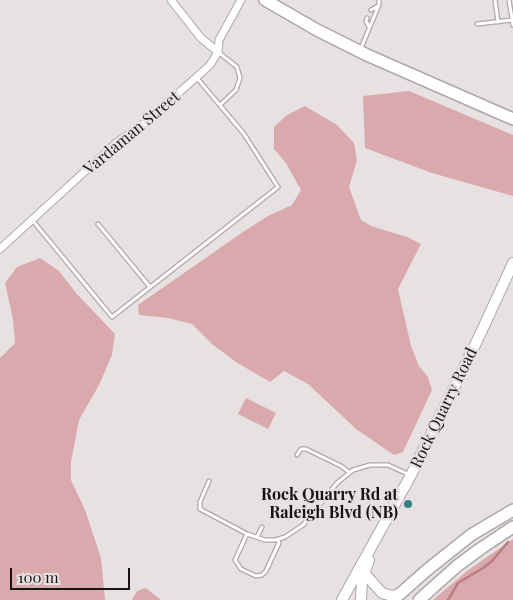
<!DOCTYPE html>
<style>
body{margin:0}
#map{position:relative;width:513px;height:600px;overflow:hidden;background:#e8e1e1;font-family:"Playfair Display",serif}
canvas{display:block}
.scale{position:absolute;left:10px;top:568px;width:120px;height:22px;box-sizing:border-box;border:2px solid #171414;border-top:0;padding-left:6px;font-size:15px;line-height:18px;white-space:nowrap;color:#171414;-webkit-text-stroke:4px #e8e1e1;paint-order:stroke}
</style>
<div id="map">
<canvas width="513" height="600"></canvas>
<div class="scale">100 m</div>
</div>
<script>
const c = document.querySelector('canvas').getContext('2d');
c.lineJoin = 'round';
function fill(path, color) {
  c.fillStyle = color;
  c.fill(path, 'evenodd');
}
function toPath(rows) {
  const path = new Path2D();
  for (const r of rows) {
    path.moveTo(r[0], r[1]);
    for (let i = 2; i < r.length; i += 2) path.lineTo(r[i], r[i + 1]);
  }
  return path;
}
function trace(path, color, width, dash) {
  c.strokeStyle = color;
  c.lineWidth = width;
  c.lineCap = dash ? 'butt' : 'round';
  c.setLineDash(dash || []);
  c.stroke(path);
}
function label(font, color, halo, rows, align = 'center') {
  c.font = font + ' "Playfair Display",serif';
  c.lineWidth = 5;
  c.setLineDash([]);
  c.textBaseline = 'middle';
  c.strokeStyle = halo;
  c.fillStyle = color;
  for (const [text, x, y, turn = 0] of rows) {
    c.save();
    c.translate(x, y);
    c.rotate((+turn || 0) * Math.PI / 180);
    c.textAlign = isNaN(turn) ? turn : align;
    if (halo) c.strokeText(text, 0, 0);
    c.fillText(text, 0, 0);
    c.restore();
  }
}
fill(toPath([
 [409,91,513,135,513,196,432,173,365,148,363,96],
 [305,106,337,125,354,143,357,160,349,187,361,220,371,226,407,237,421,244,398,289,411,346,419,366,428,377,432,390,403,452,394,455,356,429,308,384,284,371,270,382,236,362,212,344,192,324,168,318,139,315,138,305,243,232,268,216,292,205,301,190,286,163,274,149,274,127,287,115],
 [40,258,59,271,76,293,115,334,112,355,99,385,79,420,71,462,71,480,85,510,101,558,105,600,0,600,0,358,15,343,13,319,5,283,17,267],
 [246,398,276,413,268,429,238,414],
 [513,539,513,600,433,600,467,571],
 [146,588,161,600,132,600,137,591]
]), '#d9a9ad');
trace(toPath([
 [448,600,458,583,483,568,492,561,508,542]
]), '#bb7c82', 2.5);
const service = toPath([
 [495,0,498,22],
 [509,0,513,25],
 [371,10,378,6],
 [367,18,366,21,369,27],
 [477,24,512,20],
 [361,48,379,5,379,0],
 [218,52,237,67,240,78,236,90,220,105],
 [33,221,112,317,278,187,244,134,197,78],
 [98,224,150,287],
 [297,455,301,449,306,449,341,466,349,472],
 [209,481,200,502,200,509,247,534,265,540,275,540,285,537,303,525,337,483,353,470,370,465,388,465,410,475],
 [247,534,235,560,241,569,256,576,262,575,266,571,279,543,278,539],
 [257,537,262,527]
]);
const minor = toPath([
 [171,0,201,38,218,52],
 [0,249,116,143,145,123,210,65,218,52,219,40,241,0]
]);
const secondary = toPath([
 [365,574,382,593,392,596,400,594],
 [342,600,411,475,477,341,513,263],
 [361,600,362,580,369,560]
]);
const primary = toPath([
 [265,0,317,30,367,55,513,119],
 [393,600,427,570,471,535,513,510],
 [419,600,457,566,480,549,513,527]
]);
trace(service, '#aea7a7', 5.5);
trace(minor, '#aea7a7', 9);
trace(secondary, '#aea7a7', 12);
trace(primary, '#aea7a7', 14);
trace(service, '#fff', 3);
trace(minor, '#fff', 7);
trace(secondary, '#fff', 10);
trace(primary, '#fff', 11);
for (const [x, y, r, color] of [
 [408,504,5,"#378080"]
]) {
  const dot = new Path2D();
  dot.arc(x, y, r, 0, 2 * Math.PI);
  c.fillStyle = color;
  c.fill(dot);
  trace(dot, '#e8e1e1', 2);
}
label('16px', '#171414', '#e8e1e1', [
 ["Vardaman Street",132,133,-40],
 ["Rock Quarry Road",444,408,-64]
]);
label('bold 16px', '#171414', '#e8e1e1', [
 ["Rock Quarry Rd at",398,495],
 ["Raleigh Blvd (NB)",398,513]
], 'right');
</script>
